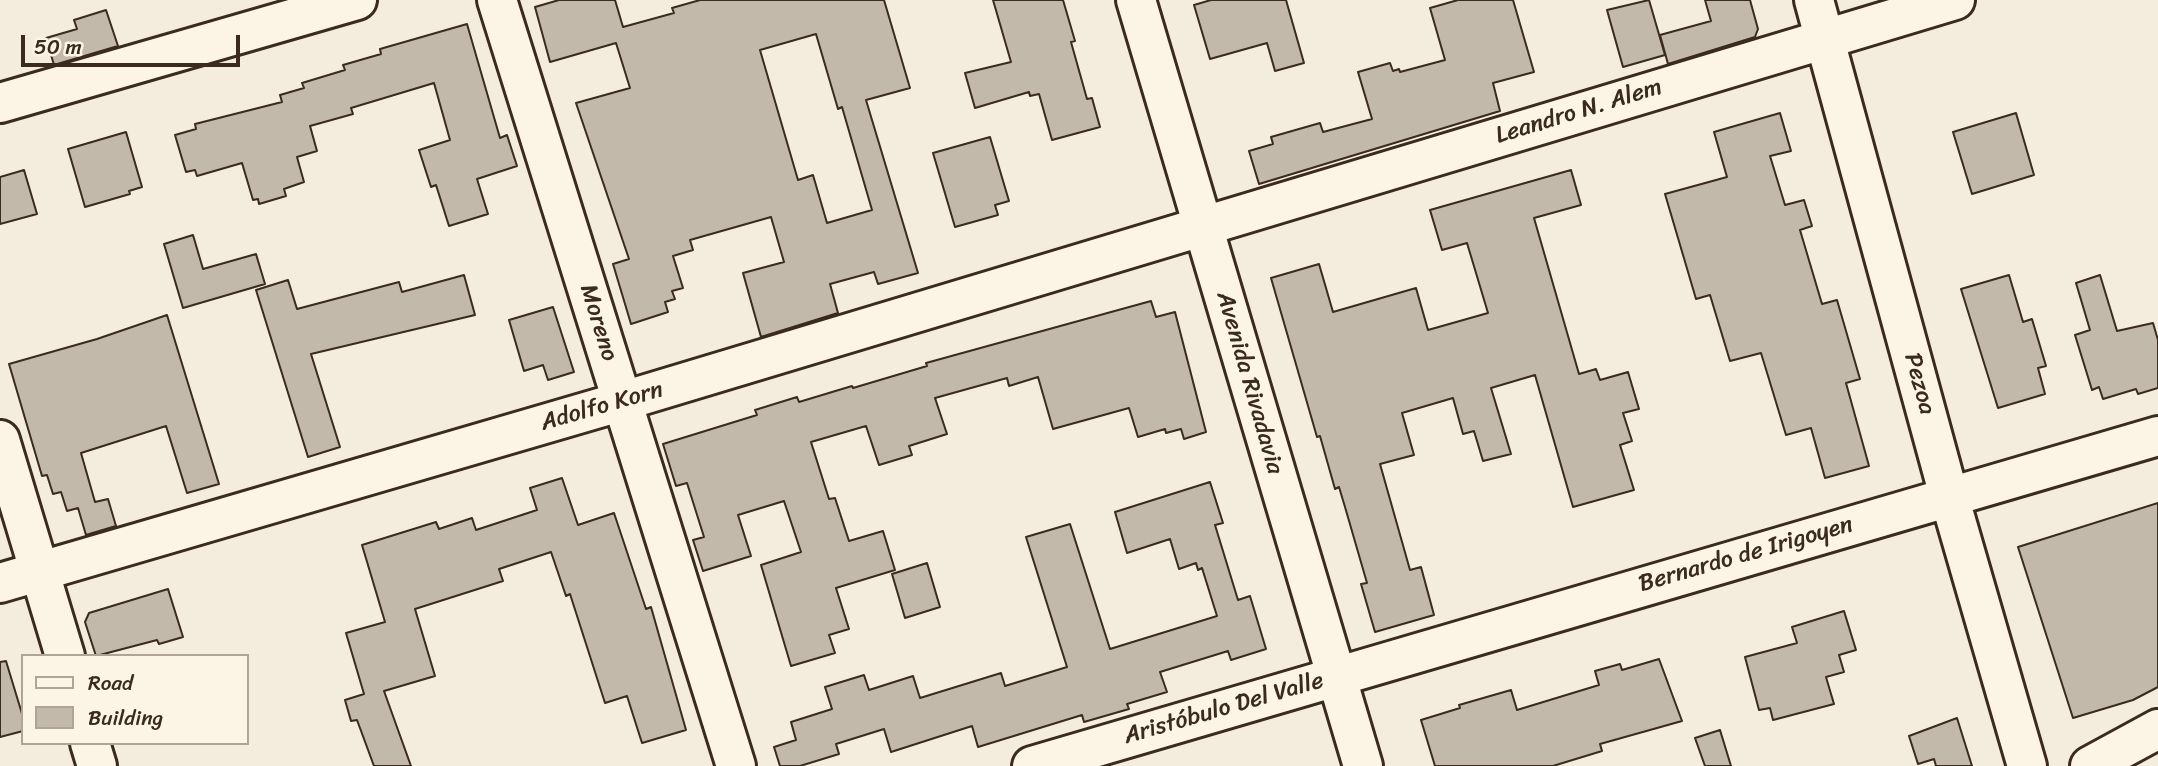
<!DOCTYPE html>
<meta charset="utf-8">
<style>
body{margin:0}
#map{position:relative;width:2158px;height:766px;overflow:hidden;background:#f4eddd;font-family:Sriracha,sans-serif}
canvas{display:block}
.legend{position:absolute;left:21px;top:654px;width:228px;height:91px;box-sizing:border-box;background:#fcf5e5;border:2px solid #afa495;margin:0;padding:9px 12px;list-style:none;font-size:21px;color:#3b2a1e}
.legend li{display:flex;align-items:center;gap:14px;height:35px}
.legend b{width:35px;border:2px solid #afa495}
.scale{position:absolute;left:21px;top:35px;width:219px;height:32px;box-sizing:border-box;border:4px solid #3b2a1e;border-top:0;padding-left:9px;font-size:21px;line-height:24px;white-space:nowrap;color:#3b2a1e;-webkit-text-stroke:5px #fcf5e5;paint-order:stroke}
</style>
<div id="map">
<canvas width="2158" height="766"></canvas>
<ul class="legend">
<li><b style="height:9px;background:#fcf5e5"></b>Road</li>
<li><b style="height:19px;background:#c3b9aa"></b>Building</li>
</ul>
<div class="scale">50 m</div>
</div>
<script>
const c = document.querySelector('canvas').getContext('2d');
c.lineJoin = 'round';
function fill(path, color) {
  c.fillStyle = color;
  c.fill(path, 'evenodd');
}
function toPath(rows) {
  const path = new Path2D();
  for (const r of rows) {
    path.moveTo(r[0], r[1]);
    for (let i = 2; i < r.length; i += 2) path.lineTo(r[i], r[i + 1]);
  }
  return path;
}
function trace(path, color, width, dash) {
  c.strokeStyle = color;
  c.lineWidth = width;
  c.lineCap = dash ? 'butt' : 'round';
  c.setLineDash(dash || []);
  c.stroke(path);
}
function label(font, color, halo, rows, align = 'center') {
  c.font = font + ' Sriracha,sans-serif';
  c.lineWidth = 6;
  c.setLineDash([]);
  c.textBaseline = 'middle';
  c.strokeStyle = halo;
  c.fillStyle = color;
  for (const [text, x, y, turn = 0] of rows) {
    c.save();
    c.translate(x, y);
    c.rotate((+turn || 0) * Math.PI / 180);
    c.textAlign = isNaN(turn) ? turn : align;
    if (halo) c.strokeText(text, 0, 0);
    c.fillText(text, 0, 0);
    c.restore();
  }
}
const building = toPath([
 [559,0,615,0,623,27,674,13,672,8,700,0,884,0,910,88,866,100,918,273,878,284,874,272,830,284,838,313,761,337,743,273,784,262,771,217,690,240,693,250,673,256,683,288,672,291,675,299,665,302,668,312,631,324,613,264,629,259,576,103,630,88,616,43,550,62,535,7,559,0],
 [816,34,838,109,842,107,872,210,827,223,813,175,798,180,760,50,816,34],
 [993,0,1063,0,1075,41,1071,42,1087,99,1092,98,1100,127,1052,140,1039,94,1030,96,1029,92,975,108,965,73,1011,62,993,0],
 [1211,0,1286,0,1304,63,1275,71,1267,43,1210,59,1194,5,1211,0],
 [1458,0,1513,0,1534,72,1493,83,1500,111,1259,184,1249,151,1273,144,1271,137,1320,123,1323,132,1372,119,1358,72,1390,63,1393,71,1399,69,1400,72,1445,60,1430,8,1458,0],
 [1649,0,1665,55,1623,67,1607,10,1649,0],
 [1705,0,1750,0,1758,29,1755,37,1668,64,1660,35,1711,21,1705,0],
 [106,10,118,46,54,65,46,38,77,29,74,20,106,10],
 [467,24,500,138,507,135,517,166,477,179,488,214,449,226,436,185,431,187,419,150,450,140,434,83,351,108,353,114,310,126,317,151,297,157,304,182,284,189,286,196,259,204,258,199,253,200,242,163,197,176,195,170,186,172,175,135,196,129,195,124,282,102,280,95,304,88,302,83,345,70,343,65,381,54,380,49,467,24],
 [1780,113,1791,151,1770,156,1785,205,1804,200,1812,226,1800,230,1822,304,1837,300,1860,379,1846,383,1869,466,1825,478,1811,428,1786,435,1761,353,1730,361,1710,295,1696,299,1665,194,1727,177,1714,132,1780,113],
 [2016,113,2034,175,1972,194,1953,132,2016,113],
 [126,132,142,187,129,191,130,194,85,207,68,149,126,132],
 [990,137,1009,201,995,205,998,215,955,227,933,153,990,137],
 [24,170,37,214,0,224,0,177,24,170],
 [1571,170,1581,205,1534,218,1579,374,1596,369,1600,380,1628,372,1639,409,1623,413,1632,441,1620,445,1634,490,1573,507,1535,375,1491,388,1511,454,1483,461,1474,431,1463,434,1453,398,1402,413,1414,455,1380,464,1410,570,1421,567,1434,615,1375,632,1361,584,1367,583,1345,507,1339,487,1335,489,1320,436,1317,437,1271,278,1319,264,1333,312,1416,288,1428,330,1488,313,1467,243,1442,250,1430,210,1571,170],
 [193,235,203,269,256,254,265,284,183,308,164,244,193,235],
 [464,275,475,315,311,354,340,447,308,457,256,290,288,280,297,309,399,282,402,292,464,275],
 [2009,275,2023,322,2032,319,2046,366,2038,368,2045,394,1998,408,1961,289,2009,275],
 [2100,275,2117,331,2153,323,2158,340,2158,388,2138,394,2136,389,2103,399,2099,387,2092,390,2075,335,2090,330,2076,283,2100,275],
 [1151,301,1156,317,1175,312,1206,432,1184,439,1181,429,1166,433,1165,429,1138,437,1129,408,1053,429,1038,377,1009,386,1007,378,935,398,947,434,909,446,912,455,879,465,866,426,811,442,829,499,835,498,849,541,883,531,895,570,836,588,849,629,829,635,835,653,791,666,761,565,801,552,784,501,738,515,751,556,703,571,693,540,704,537,687,483,676,486,663,444,757,415,755,410,797,397,799,402,852,386,853,388,927,366,926,363,1151,301],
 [553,307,574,372,548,380,543,365,524,371,509,320,553,307],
 [167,315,219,484,187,493,166,426,81,453,95,502,108,499,116,526,86,535,78,508,67,511,61,492,53,494,47,475,42,476,9,364,97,339,167,315],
 [562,478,578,525,614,513,646,609,651,607,686,730,642,743,627,696,605,703,570,594,566,596,551,552,499,569,503,581,415,609,435,676,384,691,411,766,374,766,357,720,351,721,345,700,364,694,346,633,385,622,362,545,436,522,439,529,472,518,476,530,537,510,530,488,562,478],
 [1210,482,1223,523,1215,525,1238,600,1250,596,1266,649,1231,660,1228,651,1160,672,1167,692,1127,704,1129,709,1084,722,1082,715,978,747,972,726,891,752,884,729,836,744,839,754,800,766,780,766,774,747,796,740,791,722,832,709,825,687,864,675,869,690,913,676,920,698,1001,673,1005,686,1067,667,1026,537,1070,524,1110,649,1217,616,1202,568,1198,570,1196,563,1179,569,1170,539,1127,553,1115,512,1210,482],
 [2158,503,2158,687,2133,700,2073,718,2018,547,2158,503],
 [927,563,940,607,905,618,892,574,927,563],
 [168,589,183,637,159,644,157,640,96,656,85,622,89,613,168,589],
 [1844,611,1856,650,1839,655,1844,672,1826,677,1834,704,1773,720,1770,708,1759,710,1745,657,1797,643,1792,627,1844,611],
 [1659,659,1682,721,1600,744,1602,751,1553,766,1435,766,1421,720,1460,708,1459,705,1511,690,1517,710,1599,685,1595,671,1620,664,1622,670,1659,659],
 [6,661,23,717,23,731,0,737,0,662,6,661],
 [1957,718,1972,766,1936,766,1934,759,1918,764,1909,736,1957,718],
 [1720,730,1731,766,1705,766,1695,738,1720,730]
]);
fill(building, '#c3b9aa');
trace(building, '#3b2a1e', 2);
const minor = toPath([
 [497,0,736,766],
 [1814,0,1949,496,2027,766],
 [0,103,357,0],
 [0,440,65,656],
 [0,583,623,401,1955,0],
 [90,743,97,766],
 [1032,766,2158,436],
 [2090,766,2158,729]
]);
const major = toPath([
 [1136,0,1363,766]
]);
trace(minor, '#3b2a1e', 44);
trace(major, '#3b2a1e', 44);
trace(minor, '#fcf5e5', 38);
trace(major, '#fcf5e5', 38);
label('24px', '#3b2a1e', '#fcf5e5', [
 ["Leandro N. Alem",1579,112,-17],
 ["Moreno",598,323,73],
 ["Avenida Rivadavia",1249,383,74],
 ["Pezoa",1919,384,75],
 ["Adolfo Korn",602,407,-16],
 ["Bernardo de Irigoyen",1746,555,-16],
 ["Aristóbulo Del Valle",1224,709,-16]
]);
</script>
